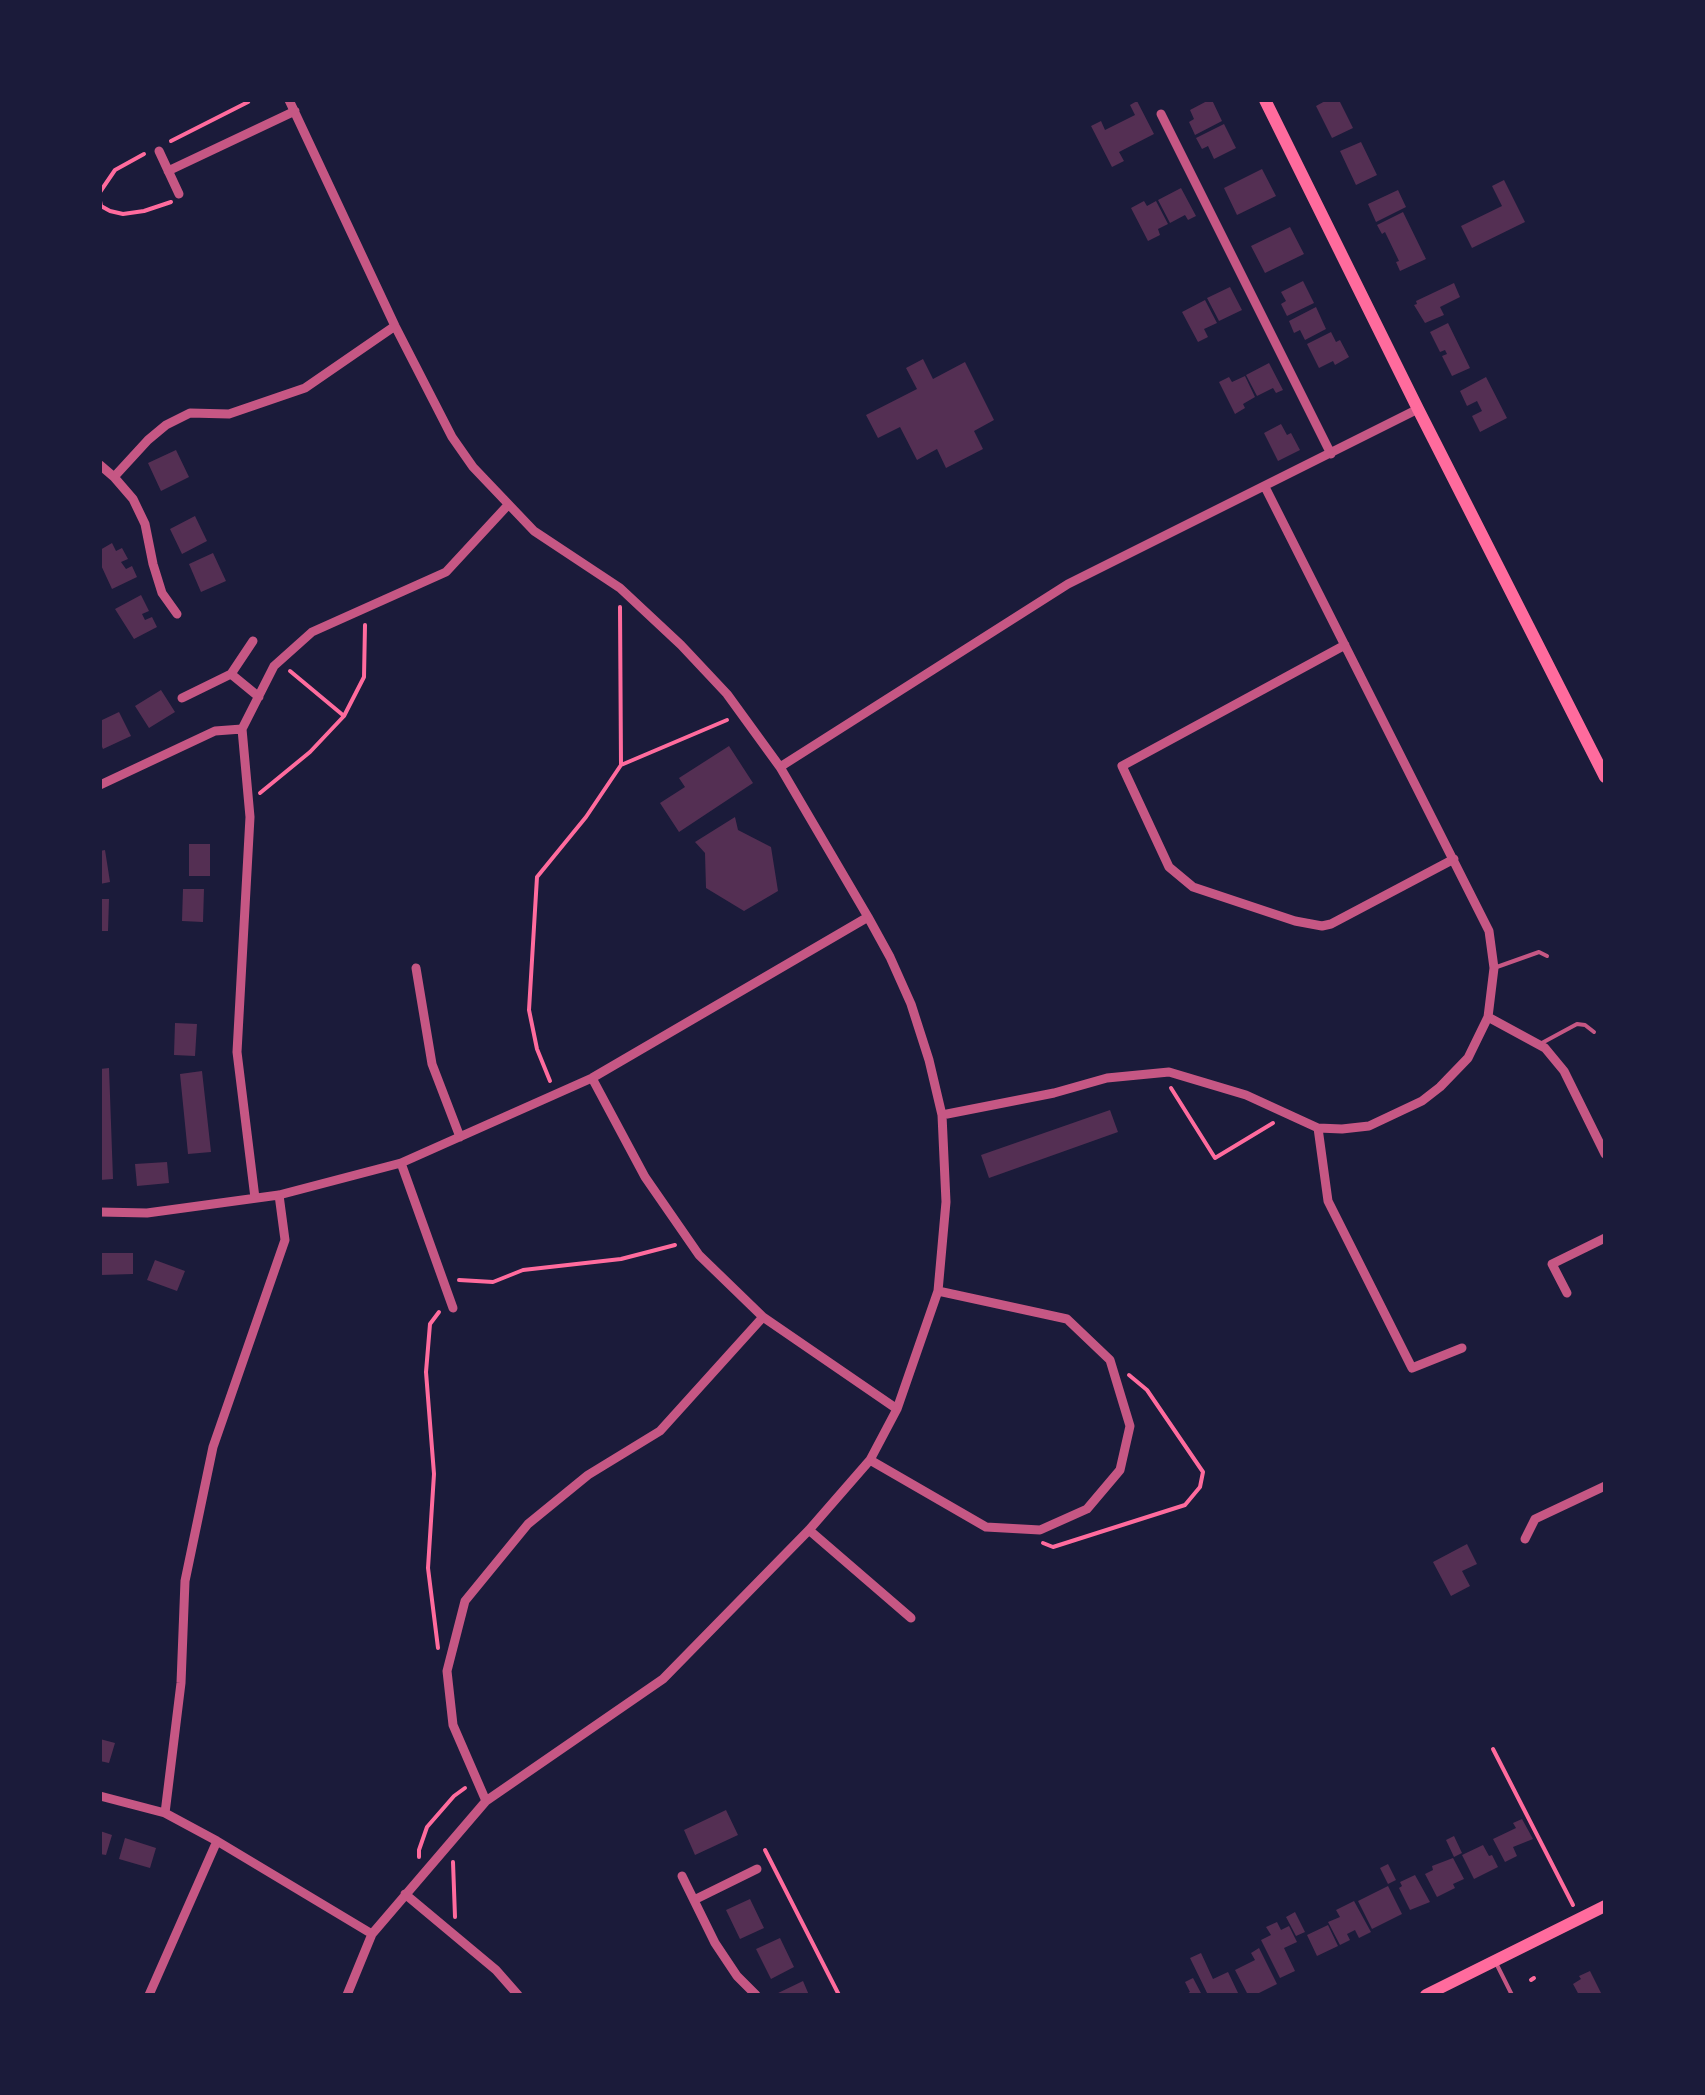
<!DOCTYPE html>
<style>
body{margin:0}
#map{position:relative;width:1705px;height:2095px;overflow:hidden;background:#1b1b3a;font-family:"Fira Sans",sans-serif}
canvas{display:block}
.frame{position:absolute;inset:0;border:102px solid #1b1b3a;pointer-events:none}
</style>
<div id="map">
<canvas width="1705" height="2095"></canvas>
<div class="frame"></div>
</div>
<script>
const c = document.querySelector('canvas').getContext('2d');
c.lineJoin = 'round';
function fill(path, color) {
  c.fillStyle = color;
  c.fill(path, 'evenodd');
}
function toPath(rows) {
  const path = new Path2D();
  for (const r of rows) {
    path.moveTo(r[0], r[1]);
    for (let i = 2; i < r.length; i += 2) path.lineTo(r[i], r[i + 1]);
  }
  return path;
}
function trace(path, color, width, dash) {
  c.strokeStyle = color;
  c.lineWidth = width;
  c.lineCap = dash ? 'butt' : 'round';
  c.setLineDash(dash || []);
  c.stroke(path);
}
fill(toPath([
 [1209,100,1212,100,1222,121,1195,135,1189,122,1194,119,1190,110],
 [1327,100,1339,100,1353,128,1332,138,1316,106],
 [1137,101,1154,134,1119,152,1124,161,1112,167,1091,126,1101,121,1105,130,1135,115,1130,105],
 [1224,124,1236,148,1214,159,1208,146,1202,149,1196,138],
 [1361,142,1377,175,1356,185,1340,151],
 [1262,169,1276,196,1237,215,1224,188],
 [1504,180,1525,222,1472,248,1461,226,1502,206,1492,186],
 [1181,188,1196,216,1188,220,1185,215,1170,223,1158,200],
 [1398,190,1406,207,1376,222,1368,204],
 [1144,201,1147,206,1156,201,1168,224,1158,229,1160,235,1148,241,1131,208],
 [1403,212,1426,259,1400,271,1396,262,1399,261,1385,232,1382,234,1377,225],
 [1290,227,1304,254,1265,273,1251,246],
 [1303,281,1314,303,1287,316,1281,304,1286,301,1281,292],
 [1454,283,1460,297,1440,307,1444,315,1425,323,1414,305,1417,304,1416,301],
 [1230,287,1242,310,1219,321,1207,298],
 [1205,300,1217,323,1204,329,1208,337,1198,342,1182,312],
 [1316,307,1326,329,1305,340,1300,330,1294,333,1289,321],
 [1448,323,1470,368,1452,376,1442,356,1447,354,1445,350,1440,352,1430,332],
 [1331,332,1336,342,1340,340,1349,357,1335,365,1333,361,1319,368,1307,344],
 [923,359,933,379,965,362,994,420,974,431,983,449,946,468,937,449,917,460,900,427,878,438,866,415,917,389,906,368],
 [1269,363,1283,390,1276,393,1273,388,1257,396,1246,375],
 [1245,376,1255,397,1243,404,1245,408,1235,414,1219,382,1229,377,1232,382],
 [1486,377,1507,418,1480,432,1472,416,1482,411,1477,401,1467,406,1460,391],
 [1281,424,1287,435,1291,433,1300,450,1278,461,1264,433],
 [176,450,189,477,161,491,148,463],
 [195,516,207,541,182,554,170,529],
 [112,543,116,551,122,548,128,559,121,562,126,569,132,566,137,577,112,589,100,563,100,550],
 [213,553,226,581,201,592,189,564],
 [141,595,149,611,142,614,145,620,152,617,157,627,134,639,115,609],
 [161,690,175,712,149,728,135,706],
 [119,712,131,736,103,749,100,742,100,721],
 [729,746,753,783,679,832,660,803,685,787,679,778],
 [735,817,738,830,771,847,778,891,744,911,706,888,705,853,695,842],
 [189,844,210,844,210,876,189,876],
 [105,850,110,882,100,884,100,851],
 [183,889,204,889,203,922,182,921],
 [100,899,109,899,108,931,100,931],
 [175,1023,197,1024,195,1056,174,1055],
 [109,1068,113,1179,100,1180,100,1069],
 [202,1071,211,1152,188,1154,180,1074],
 [1110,1110,1118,1132,989,1178,981,1155],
 [167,1162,169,1183,137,1186,135,1164],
 [101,1253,133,1253,133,1274,101,1275],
 [155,1260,185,1271,177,1291,147,1280],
 [1467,1544,1477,1564,1462,1571,1470,1586,1451,1596,1433,1562],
 [100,1739,115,1743,109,1763,100,1761],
 [726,1810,738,1835,695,1855,684,1830],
 [1522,1819,1533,1839,1513,1847,1517,1856,1505,1862,1493,1839,1516,1828,1513,1823],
 [100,1831,112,1835,106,1855,100,1854],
 [1454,1836,1462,1853,1454,1857,1446,1840],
 [125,1838,156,1848,150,1868,119,1859],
 [1483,1845,1489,1856,1492,1855,1498,1867,1474,1879,1462,1855],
 [1453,1858,1464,1879,1453,1884,1455,1888,1437,1897,1425,1874,1433,1870,1432,1866],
 [1388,1864,1396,1880,1388,1884,1380,1868],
 [1415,1875,1430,1902,1410,1910,1399,1888,1402,1886,1400,1882],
 [1388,1886,1402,1914,1372,1929,1358,1901],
 [750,1899,764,1928,740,1939,726,1910],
 [1354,1901,1371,1932,1359,1938,1355,1930,1347,1934,1350,1940,1340,1945,1328,1922,1340,1917,1336,1910],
 [1295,1912,1305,1932,1296,1936,1286,1917],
 [1277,1922,1281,1930,1289,1926,1297,1942,1284,1948,1295,1971,1280,1978,1261,1940,1271,1935,1266,1927],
 [1328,1925,1338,1946,1317,1956,1307,1935],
 [780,1938,794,1967,771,1979,756,1949],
 [1259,1948,1277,1984,1255,1995,1248,1995,1235,1970,1255,1960,1251,1953],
 [1201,1953,1213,1979,1228,1972,1239,1995,1208,1995,1190,1958],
 [1590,1971,1602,1995,1579,1995,1573,1984,1581,1979,1579,1976],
 [1193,1978,1202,1995,1185,1995,1190,1992,1185,1982],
 [803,1981,809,1995,774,1995]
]), '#542f53');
trace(toPath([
 [171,141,248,102,249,100],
 [100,192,115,170,144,154],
 [100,201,101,206,110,211,123,214,144,211,171,202],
 [290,671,344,716],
 [621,765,727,720],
 [260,793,310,752,344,716,364,677,365,625],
 [550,1081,537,1049,529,1010,537,877,586,817,621,765,620,607],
 [1171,1088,1215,1158,1273,1123],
 [459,1280,493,1282,523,1270,621,1259,675,1245],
 [1043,1543,1053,1547,1185,1505,1200,1487,1203,1472,1147,1390,1129,1375],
 [438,1648,428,1568,434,1474,426,1372,430,1324,439,1312],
 [1493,1749,1573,1905],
 [765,1850,839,1995],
 [419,1857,419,1850,427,1827,454,1796,465,1788],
 [453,1862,455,1917],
 [1531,1980,1534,1978]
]), '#ff6b9d', 4);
trace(toPath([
 [1494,968,1539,952,1547,956],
 [1540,1044,1577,1024,1585,1025,1594,1032],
 [1497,1965,1512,1995]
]), '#c65784', 4);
trace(toPath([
 [289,100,395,326,452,437,473,467,534,531,620,588,681,645,727,694,780,767,868,917,890,957,911,1004,929,1060,942,1115,946,1202,938,1291,897,1409,870,1460,809,1530,663,1679,486,1801,372,1934,347,1995],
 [1161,114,1331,454],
 [159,151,179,194],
 [168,171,295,111],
 [100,465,114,477,133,499,145,524,153,564,162,593,177,614],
 [114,477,148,440,166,425,190,413,229,414,305,388,395,326],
 [1345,645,1122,766,1169,867,1193,887,1295,921,1322,926,1331,924,1454,859],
 [231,674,253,641],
 [182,698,231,674,259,697],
 [780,767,1068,584,1418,409],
 [100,785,215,731,242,729],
 [416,968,432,1064,460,1137],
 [1488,1017,1545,1048,1564,1071,1605,1154],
 [592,1078,645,1177,699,1255,763,1317,897,1409],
 [942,1115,1054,1093,1107,1078,1169,1072,1246,1095,1318,1128,1342,1129,1369,1126,1422,1101,1440,1087,1468,1058,1488,1017,1494,968,1489,931,1265,487],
 [1318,1128,1328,1201,1412,1368,1462,1348],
 [401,1163,453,1308],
 [255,1198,237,1052,250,817,242,729,274,666,312,632,446,572,508,505],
 [100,1212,147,1213,279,1195,401,1163,592,1078,868,917],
 [1567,1293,1552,1264,1605,1238],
 [870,1460,986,1527,1040,1530,1087,1509,1120,1470,1130,1426,1110,1360,1067,1319,938,1291],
 [809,1530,911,1618],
 [1525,1539,1535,1519,1605,1486],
 [100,1796,165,1813,217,1841,372,1934],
 [486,1801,453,1725,447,1671,465,1601,528,1524,588,1475,660,1431,763,1317],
 [165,1813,181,1683,185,1581,213,1447,285,1240,279,1195],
 [682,1876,715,1943,737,1976,756,1995],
 [405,1894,496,1970,518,1995],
 [694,1900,757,1869],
 [149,1995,217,1841]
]), '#c65784', 9);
trace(toPath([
 [1265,100,1418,409,1605,777],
 [1426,1995,1605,1906]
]), '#ff6b9d', 12);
</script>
